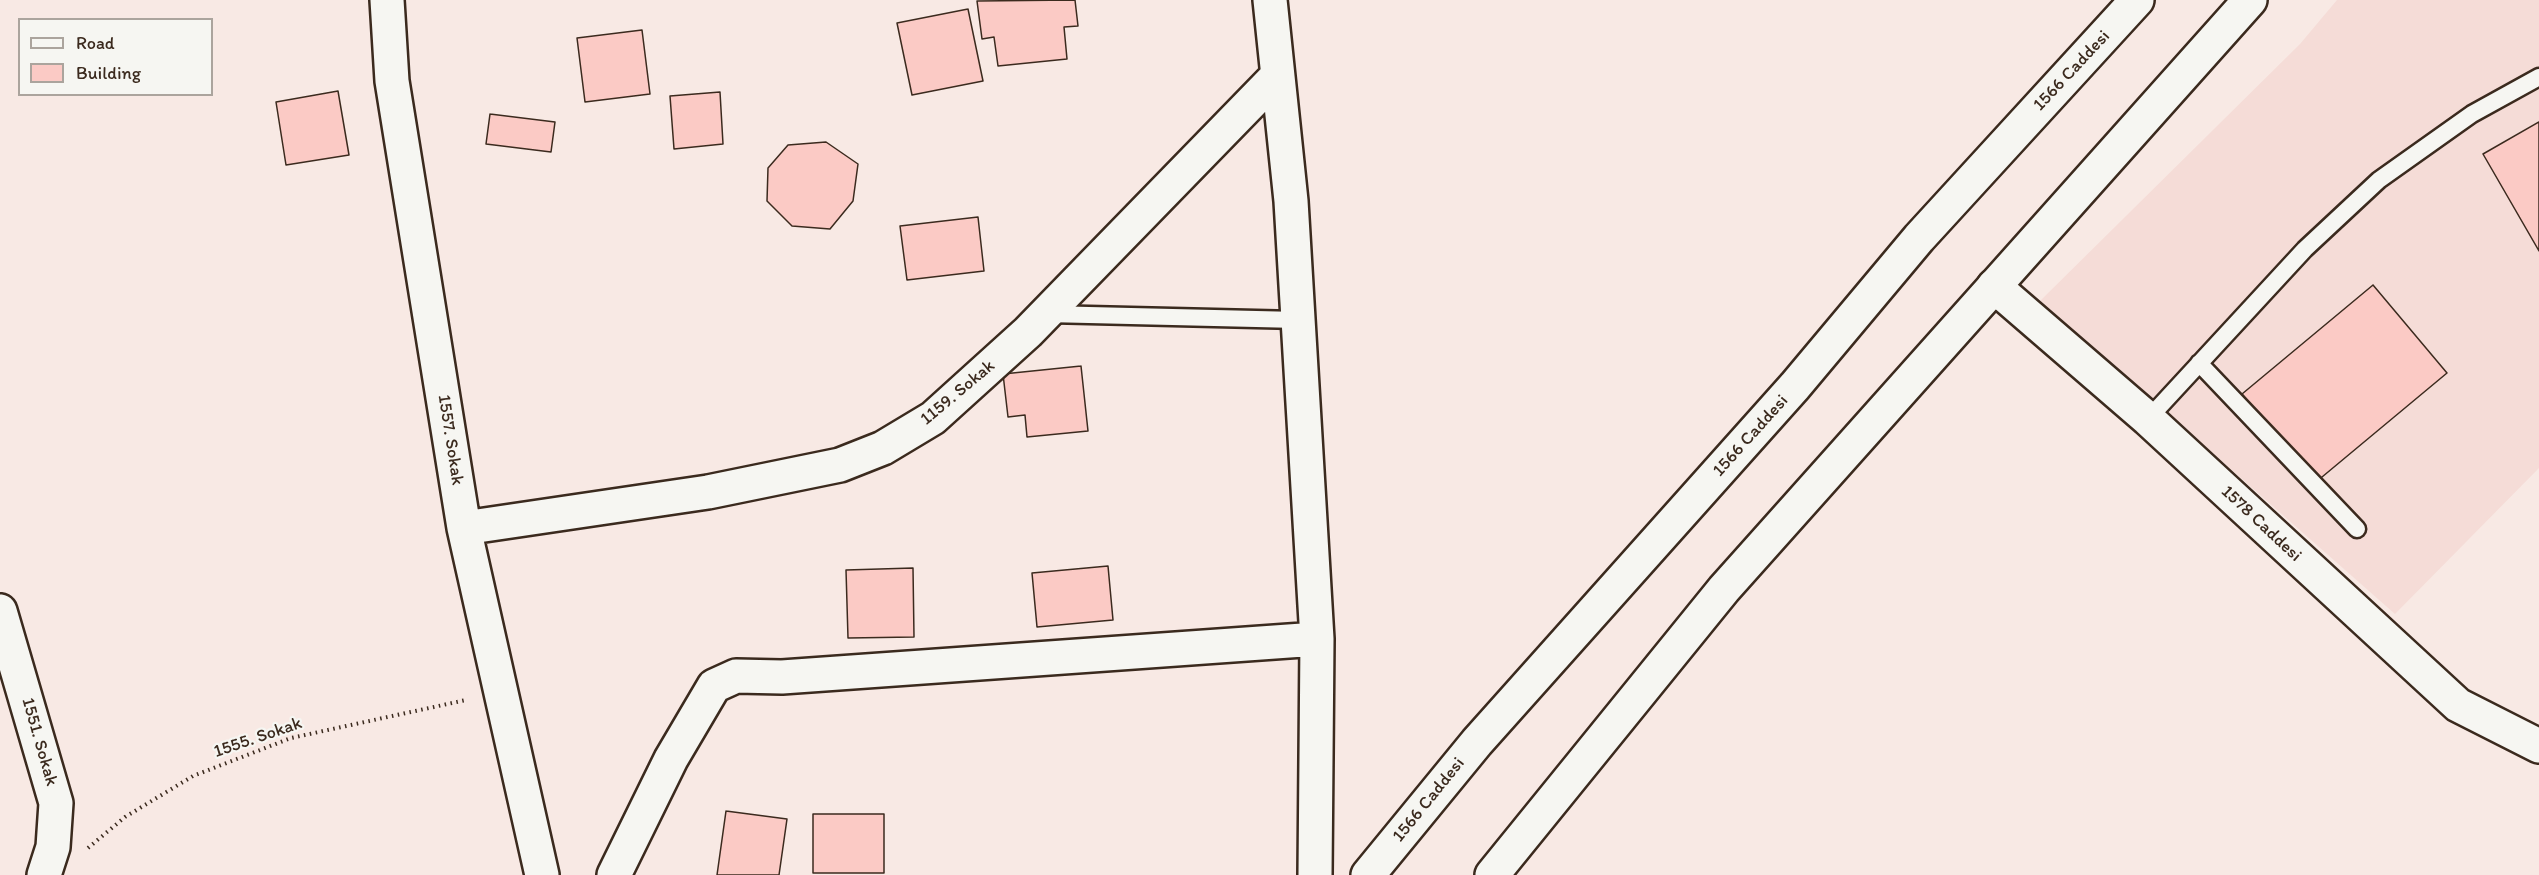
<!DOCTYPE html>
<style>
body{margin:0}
#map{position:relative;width:2539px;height:875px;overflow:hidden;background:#f8e9e4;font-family:Itim,sans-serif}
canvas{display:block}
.legend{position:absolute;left:18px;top:18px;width:195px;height:78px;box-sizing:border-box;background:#f6f6f2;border:2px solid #aba49d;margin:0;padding:8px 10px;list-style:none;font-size:18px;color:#3b2a1e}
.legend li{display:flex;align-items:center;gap:12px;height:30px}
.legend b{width:30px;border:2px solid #aba49d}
</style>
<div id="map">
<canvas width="2539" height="875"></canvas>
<ul class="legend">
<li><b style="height:8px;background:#f6f6f2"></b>Road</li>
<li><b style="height:16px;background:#fbcac5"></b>Building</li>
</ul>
</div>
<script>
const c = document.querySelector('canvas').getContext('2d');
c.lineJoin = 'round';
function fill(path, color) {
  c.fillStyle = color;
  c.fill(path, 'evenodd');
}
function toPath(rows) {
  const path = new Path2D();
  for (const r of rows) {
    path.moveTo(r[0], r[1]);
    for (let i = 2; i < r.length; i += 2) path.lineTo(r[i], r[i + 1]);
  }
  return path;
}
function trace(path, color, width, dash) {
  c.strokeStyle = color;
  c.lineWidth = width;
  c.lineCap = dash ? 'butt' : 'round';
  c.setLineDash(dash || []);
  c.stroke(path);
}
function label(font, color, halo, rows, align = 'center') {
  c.font = font + ' Itim,sans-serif';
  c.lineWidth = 4.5;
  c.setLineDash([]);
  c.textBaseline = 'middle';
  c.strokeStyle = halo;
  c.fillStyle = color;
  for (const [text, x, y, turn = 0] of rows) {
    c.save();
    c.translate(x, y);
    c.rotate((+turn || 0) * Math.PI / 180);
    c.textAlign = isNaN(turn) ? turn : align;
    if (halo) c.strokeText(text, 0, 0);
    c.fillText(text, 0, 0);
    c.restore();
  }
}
fill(toPath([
 [2337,0,2539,0,2539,468,2395,614,2040,301,2300,44]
]), '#f5dcd7');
const building = toPath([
 [1075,0,1078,26,1064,27,1067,59,998,66,994,37,982,39,977,1,1075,0],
 [968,9,983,81,912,95,897,23,968,9],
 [642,30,650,94,585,102,577,38,642,30],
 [338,91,349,155,286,165,276,102,338,91],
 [720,92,723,144,674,149,670,96,720,92],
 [490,114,555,122,551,152,486,144,490,114],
 [2539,122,2539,251,2483,154,2539,122],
 [826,142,858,164,853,201,830,229,792,226,767,201,768,168,788,145,826,142],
 [978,217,984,271,907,280,900,226,978,217],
 [2373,285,2447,373,2316,482,2242,394,2373,285],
 [1081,366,1088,431,1027,437,1025,415,1008,417,1003,374,1081,366],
 [1108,566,1113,620,1037,627,1032,573,1108,566],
 [913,568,914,637,848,638,846,570,913,568],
 [726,811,787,819,779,875,717,875,726,811],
 [813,814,884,814,884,873,813,873,813,814]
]);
fill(building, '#fbcac5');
trace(building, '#3b2a1e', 1.5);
const service = toPath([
 [1047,314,1298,320],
 [2199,363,2357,529],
 [2148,419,2305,249,2379,180,2472,114,2539,77]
]);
const minor = toPath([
 [387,0,392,81,464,528,542,875],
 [1270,0,1291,201,1317,639,1315,875],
 [1994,286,2148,419,2458,705,2539,746],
 [464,528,708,492,840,465,883,448,933,418,1028,332,1277,76],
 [0,611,56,803,53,847,44,875],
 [614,875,671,759,714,686,736,676,782,677,1317,639]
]);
const tertiary = toPath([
 [1368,875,1477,742,1795,386,1919,238,2137,0],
 [1492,875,1724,589,2250,0]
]);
trace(service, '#3b2a1e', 21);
trace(minor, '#3b2a1e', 38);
trace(tertiary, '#3b2a1e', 38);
trace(toPath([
 [88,848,125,817,193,776,291,738,466,700]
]), '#3b2a1e', 4, [1.5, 4.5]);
trace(service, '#f6f6f2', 16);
trace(minor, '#f6f6f2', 33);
trace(tertiary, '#f6f6f2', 33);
label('18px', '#3b2a1e', '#f6f6f2', [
 ["1566 Caddesi",2072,71,-47],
 ["1159. Sokak",958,393,-40],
 ["1566 Caddesi",1751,436,-48],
 ["1557. Sokak",450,440,81],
 ["1578 Caddesi",2261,524,43],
 ["1555. Sokak",258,738,-19],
 ["1551. Sokak",39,742,74],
 ["1566 Caddesi",1429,800,-51]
]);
</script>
